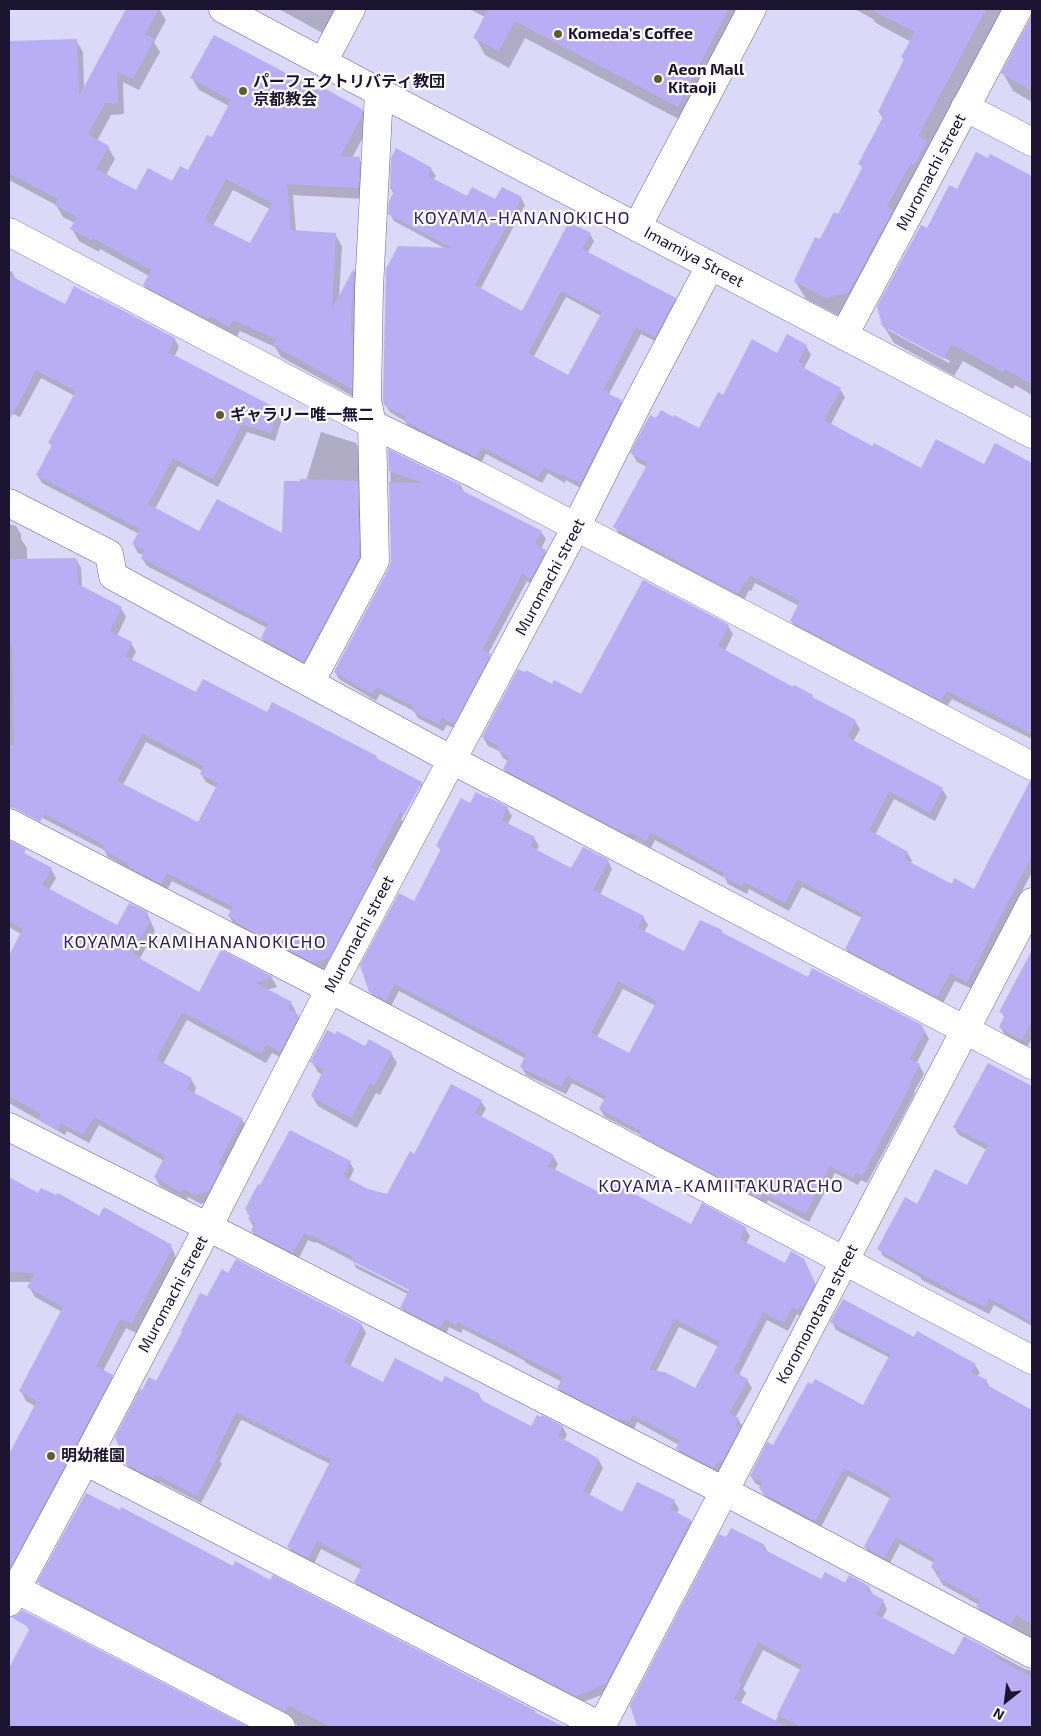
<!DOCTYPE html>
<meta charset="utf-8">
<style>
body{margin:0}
#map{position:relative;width:1041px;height:1736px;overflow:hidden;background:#dcd8f7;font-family:"Exo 2",sans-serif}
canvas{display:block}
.frame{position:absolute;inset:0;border:10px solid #1b1531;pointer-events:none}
.north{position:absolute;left:981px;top:1676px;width:50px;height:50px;-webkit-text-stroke:4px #fdfdfd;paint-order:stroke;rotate:209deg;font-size:14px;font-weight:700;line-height:20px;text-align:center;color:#1b1531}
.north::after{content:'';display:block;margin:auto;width:18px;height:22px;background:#1b1531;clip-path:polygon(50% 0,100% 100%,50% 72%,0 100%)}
</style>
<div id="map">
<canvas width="1041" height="1736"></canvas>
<div class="frame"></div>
<div class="north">N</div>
</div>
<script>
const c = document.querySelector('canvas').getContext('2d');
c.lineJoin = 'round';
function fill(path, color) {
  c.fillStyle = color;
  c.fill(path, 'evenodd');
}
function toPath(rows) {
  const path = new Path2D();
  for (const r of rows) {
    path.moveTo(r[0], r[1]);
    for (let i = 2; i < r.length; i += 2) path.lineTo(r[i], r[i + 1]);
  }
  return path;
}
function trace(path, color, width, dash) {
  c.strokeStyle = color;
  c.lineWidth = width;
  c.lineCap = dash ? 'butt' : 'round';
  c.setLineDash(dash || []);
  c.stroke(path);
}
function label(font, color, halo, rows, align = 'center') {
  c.font = font + ' "Exo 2","Noto Sans JP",sans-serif';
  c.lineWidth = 4.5;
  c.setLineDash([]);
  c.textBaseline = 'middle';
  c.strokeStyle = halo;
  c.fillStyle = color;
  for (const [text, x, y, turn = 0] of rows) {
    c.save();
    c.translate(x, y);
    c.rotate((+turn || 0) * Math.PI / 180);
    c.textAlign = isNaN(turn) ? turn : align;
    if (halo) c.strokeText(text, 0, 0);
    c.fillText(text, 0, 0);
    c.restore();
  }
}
fill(toPath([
 [127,9,159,9,166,20,154,42,160,52,139,90,123,82,124,114,111,115,97,141,108,147,115,159,106,175,136,192,173,182,189,172,213,139,229,106,199,90,192,78,319,91,362,110,369,122,368,128,352,158,359,159,366,170,365,199,293,195,296,232,335,234,342,246,339,298,354,271,360,281,358,399,281,357,275,347,240,331,236,338,151,297,144,285,149,276,100,249,99,252,79,241,72,229,75,223,63,217,56,205,9,180,9,42,76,40,83,52,84,88],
 [233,190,270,209,251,245,213,226],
 [279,9,340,9,326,35],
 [469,9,747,9,688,124,525,38,509,68,485,55,475,37,485,17],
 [855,9,1005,9,858,311,837,315,806,299,795,281,838,215,863,169,860,164,883,119,879,112,904,61,903,57,911,42,876,23,873,19],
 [1032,17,1032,102,1013,91,1003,73],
 [991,155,1032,177,1032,395,1015,385,1013,389,963,361,954,376,894,343,883,325,927,230,958,190],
 [888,327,950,361,949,363,888,330],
 [431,169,436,176,433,180,467,198,496,201,521,198,525,205,480,290,522,313,590,234,594,241,587,254,675,299,679,306,659,343,641,334,609,394,621,401,625,409,584,490,566,480,565,483,548,473,542,483,486,454,480,464,409,428,405,421,390,412,385,404,446,249,394,221,390,214,394,194,391,189],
 [566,297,601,316,568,377,533,358],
 [9,270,12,272,17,281,65,306,174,338,179,347,174,357,277,410,282,419,275,441,247,432,218,487,178,466,155,509,200,533,284,535,306,481,321,432,356,443,361,452,363,566,309,669,267,647,262,638,267,628,147,566,142,558,144,555,138,553,133,544,139,534,42,483,37,475,52,447,50,443,75,396,41,378,20,417,11,413,9,418],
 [806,346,811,355,804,368,840,389,845,397,831,424,873,447,921,469,984,466,1032,487,1032,739,952,699,946,708,796,630,791,621,799,606,755,583,751,591,749,590,743,602,620,536,615,527,647,467,637,462,632,453,700,430,723,397,777,355],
 [390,451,461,486,465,494,541,532,546,539,541,549,545,551,550,558,535,586,527,581,488,654,494,663,458,730,447,725,443,731,418,718,414,711,380,694,376,701,339,679,335,672,390,568,392,561],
 [9,524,16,526,21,534,21,539,27,548,27,560,76,559,81,568,82,587,121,608,126,617,117,636,131,643,136,652,131,661,197,693,267,713,376,757,379,761,421,783,426,791,333,966,320,971,234,924,229,916,231,911,172,881,166,892,134,875,131,870,108,857,104,850,35,814,33,800,9,788],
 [146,742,203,771,201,774,206,782,217,788,198,824,123,785],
 [418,786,421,786,403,821,401,820],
 [728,626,733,634,725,651,794,689,812,696,815,700,855,721,860,729,853,742,942,789,947,797,935,821,894,799,875,835,907,852,912,861,910,864,952,885,975,891,1025,793,1032,797,1032,872,972,989,955,981,942,1005,851,957,846,949,862,918,802,887,789,911,749,889,747,894,728,884,725,878,655,840,651,848,635,839,633,842,509,778,504,769,508,761,503,758,499,751,488,746,483,737,553,686,581,696],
 [470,805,507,808,512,816,508,824,534,838,539,846,536,851,572,869,608,861,612,869,600,895,643,917,648,925,644,932,684,953,721,931,723,934,808,978,922,1026,929,1039,916,1064,919,1065,924,1074,914,1092,915,1093,867,1183,861,1180,858,1185,835,1173,809,1222,768,1200,765,1206,645,1143,641,1135,605,1117,600,1109,605,1100,572,1083,566,1094,526,1075,521,1066,526,1059,399,991,390,1008,375,1000,370,991,441,852,438,846],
 [623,989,656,1006,630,1054,597,1037],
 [9,847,51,869,56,878,49,890,118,927,147,913,155,931,139,960,200,994,222,952,272,978,277,987,267,990,291,1003,296,1012,295,1014,298,1016,304,1025,286,1060,272,1053,266,1063,187,1020,163,1064,191,1079,196,1088,194,1094,242,1119,247,1129,214,1200,201,1204,188,1197,187,1200,160,1186,155,1177,164,1161,99,1125,89,1143,67,1131,65,1135,9,1103,9,957,21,934,9,927],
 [1032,952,1032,1038,1027,1047,1005,1035,1000,1027,1005,1018,1001,1012],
 [366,1047,391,1053,397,1063,380,1095,376,1093,357,1128,318,1106,312,1096,322,1075,318,1072,312,1062],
 [989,1064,1032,1088,1032,1326,994,1305,989,1314,922,1280,920,1277,883,1256,879,1248,917,1205,967,1187,987,1150,959,1135,954,1127],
 [481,1101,486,1109,481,1117,553,1156,558,1164,555,1170,604,1196,692,1226,745,1228,750,1236,746,1244,785,1264,804,1260,819,1292,802,1317,797,1314,788,1331,767,1320,739,1375,747,1380,752,1388,735,1418,738,1419,743,1427,719,1476,682,1457,677,1449,679,1445,637,1422,634,1429,563,1396,558,1388,562,1382,526,1363,525,1361,463,1329,461,1333,449,1327,445,1336,406,1316,402,1308,408,1294,356,1268,353,1261,316,1242,315,1243,308,1240,298,1260,257,1239,252,1231,254,1228,249,1219,250,1217,246,1209,350,1162,354,1170,349,1180,368,1190,388,1195,415,1155],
 [351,1259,416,1291,414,1294,355,1264],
 [679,1327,719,1347,696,1390,656,1372],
 [9,1179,39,1195,171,1246,177,1260,136,1333,126,1328,103,1371,112,1376,117,1385,9,1589,9,1457,35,1406,26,1401,21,1391,62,1312,35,1297,29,1287,32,1282,9,1282],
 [207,1298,361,1324,366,1333,350,1367,383,1384,442,1383,479,1395,483,1402,532,1427,542,1417,563,1427,567,1435,564,1441,598,1459,603,1468,589,1496,622,1514,674,1501,679,1509,676,1514,691,1521,695,1529,610,1692,580,1703,360,1590,355,1582,362,1570,321,1549,313,1566,293,1556,289,1547,330,1464,244,1421,241,1420,220,1461,222,1464,201,1503,160,1482,158,1486,132,1472,127,1464,156,1382],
 [832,1322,914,1339,975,1365,980,1373,977,1376,986,1381,991,1389,1032,1411,1032,1641,982,1615,978,1607,979,1605,943,1585,932,1567,934,1563,900,1544,889,1565,870,1555,865,1547,891,1499,848,1476,820,1529,768,1501,760,1488,761,1486,756,1484,751,1476,774,1447,864,1407,890,1358,836,1330],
 [764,1545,769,1554,822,1580,869,1587,873,1595,883,1601,887,1609,882,1619,954,1657,964,1637,1025,1669,1032,1671,1032,1727,638,1727,631,1705],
 [763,1650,801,1670,775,1722,740,1704,746,1693,743,1689],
 [233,1567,271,1582,273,1577,535,1712,537,1715,560,1727,298,1727,295,1723,44,1592,39,1582],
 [31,1616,245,1727,9,1727,9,1670,30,1631,26,1625]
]), '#0003');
fill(toPath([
 [126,9,159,9,145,34,154,39,133,79,117,71,118,103,105,103,88,134,109,146,96,169,136,190,148,168,172,181,180,166,188,170,207,135,212,137,231,100,190,78,214,35,318,90,320,86,362,109,362,116,340,156,360,157,358,188,287,184,291,230,336,233,332,309,354,268,350,337,353,333,352,389,273,345,276,339,233,320,229,327,210,316,208,319,143,285,151,270,93,238,92,240,70,229,77,217,54,205,58,199,9,173,9,41,77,39,79,96],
 [226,179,272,203,250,243,204,220],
 [488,9,728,9,678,107,515,21,499,51,473,38],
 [870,9,986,9,918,136,927,141,914,165,911,163,887,206,893,210,848,293,826,298,794,281,815,237,820,239,834,212,838,214,863,166,858,164,884,115,878,112,904,59,901,57,915,32],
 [1032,15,1032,91,1001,73],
 [396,148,432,168,428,176,467,196,472,187,495,199,502,187,522,197,475,285,522,311,569,222,591,233,582,249,676,298,655,337,636,327,604,389,608,391,607,393,622,400,580,483,562,474,561,476,544,467,538,477,482,447,476,457,404,421,406,417,384,405,383,399,386,269,398,246,452,248,388,214,389,201,395,190,390,189,391,158],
 [561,291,602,312,568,375,528,353],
 [976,152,988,158,990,154,1032,176,1032,384,1005,369,1003,372,952,344,944,359,882,326,877,306,921,225,927,228,949,185,957,189],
 [9,275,65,304,74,286,98,299,99,298,175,338,168,352,278,409,271,433,242,424,213,479,173,458,148,504,199,531,217,499,282,533,284,481,300,481,300,479,358,481,359,557,304,662,261,638,268,624,141,558,145,551,132,544,140,529,36,475,52,445,48,443,76,391,36,370,9,421],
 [787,334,807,345,798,362,803,364,802,367,841,388,824,420,872,446,874,443,921,468,936,439,984,464,995,443,1032,463,1032,734,947,691,941,701,790,621,800,601,750,575,746,583,744,582,738,594,613,527,648,463,630,453,650,415,656,418,661,410,673,417,674,415,699,428,718,392,723,395,752,339,777,353],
 [388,449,461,485,459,489,542,531,535,544,546,550,531,579,522,574,482,650,491,654,454,724,442,718,439,724,412,711,414,707,376,687,372,694,334,672,389,568,391,561,389,482,424,483,389,471],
 [76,558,78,584,122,607,110,631,132,642,125,656,196,692,203,679,267,712,272,702,377,756,376,758,422,782,404,815,400,812,371,867,376,870,329,958,314,963,236,923,237,921,228,916,233,907,167,873,161,884,128,867,129,864,102,849,104,845,45,814,40,822,16,809,9,807,9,744,14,747,12,644,9,644,9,559],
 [143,734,204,766,200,774,218,783,198,822,117,781,141,735],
 [643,580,729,625,718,646,793,687,794,685,813,695,812,697,856,720,847,737,943,788,930,813,889,791,869,830,908,852,904,859,952,884,954,878,974,889,1030,781,1032,782,1032,855,967,982,950,973,937,997,845,949,863,914,797,879,785,903,744,882,742,886,722,876,724,873,651,832,646,841,630,832,628,835,503,769,509,757,497,750,499,746,482,737,518,669,525,672,526,670,552,684,554,680,581,694],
 [476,792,487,798,488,797,508,807,501,820,535,837,530,846,571,868,583,847,609,860,593,890,644,916,638,928,684,951,700,920,722,930,721,932,808,977,812,968,922,1025,921,1028,925,1030,910,1059,920,1064,910,1083,911,1084,862,1176,856,1172,853,1178,830,1166,805,1214,763,1193,760,1199,639,1135,641,1131,599,1109,606,1096,567,1076,561,1087,520,1067,526,1054,395,984,386,1001,369,992,360,965,399,893,414,901,441,849,436,846,461,798,470,803],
 [618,981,657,1001,629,1053,591,1033],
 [9,840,26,849,24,853,52,868,42,885,117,925,129,903,148,912,145,918,150,921,132,954,199,992,221,950,273,977,256,983,292,1002,288,1009,299,1015,280,1052,266,1044,261,1054,182,1012,156,1059,192,1078,187,1089,242,1118,218,1164,222,1166,209,1191,195,1195,183,1189,181,1192,154,1177,165,1156,94,1117,83,1135,61,1123,58,1130,38,1119,41,1114,9,1096,9,955,23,929,9,921],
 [1032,950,1032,1020,1022,1040,999,1027,1005,1015,999,1012],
 [327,1030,335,1034,337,1031,365,1046,369,1039,392,1052,374,1086,370,1083,351,1118,311,1096,324,1069,310,1062],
 [988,1063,1032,1086,1032,1322,989,1298,985,1307,963,1297,877,1249,905,1197,917,1204,935,1169,967,1185,988,1145,953,1127],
 [451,1084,482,1100,475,1113,554,1155,548,1166,603,1194,610,1181,691,1224,702,1203,746,1227,740,1239,785,1263,791,1251,804,1259,815,1283,803,1307,800,1306,798,1310,792,1307,784,1323,763,1312,733,1371,748,1379,729,1413,739,1418,735,1426,740,1428,722,1461,718,1460,714,1468,676,1449,680,1440,633,1415,629,1422,620,1418,619,1420,557,1388,563,1377,520,1355,521,1354,458,1322,456,1325,445,1319,440,1328,400,1308,409,1290,350,1260,352,1256,311,1235,310,1236,304,1233,293,1253,251,1231,255,1223,248,1219,250,1216,247,1214,248,1211,245,1209,258,1184,260,1185,290,1130,351,1161,343,1176,368,1189,387,1194,410,1151,414,1154],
 [674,1319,720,1342,695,1388,665,1372,649,1370],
 [9,1177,38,1193,41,1188,56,1195,58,1193,99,1216,104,1207,172,1245,170,1248,172,1249,131,1324,120,1319,96,1366,113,1375,9,1570,9,1454,37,1401,19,1391,63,1307,27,1287,35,1273,9,1272],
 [236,1259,362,1324,344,1362,383,1382,395,1358,442,1382,445,1376,480,1394,478,1397,482,1399,481,1400,531,1426,537,1415,541,1417,542,1415,563,1426,558,1436,599,1459,583,1491,622,1512,637,1482,675,1500,670,1509,691,1520,606,1684,575,1696,354,1582,363,1565,317,1541,308,1558,287,1547,331,1460,238,1413,236,1412,215,1454,218,1455,197,1496,155,1474,153,1478,126,1464,115,1437,140,1389,142,1390,149,1377,156,1381,182,1332,181,1331,200,1293,207,1296,222,1269,228,1273],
 [843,1299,914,1337,917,1331,976,1364,971,1372,987,1380,985,1384,1032,1410,1032,1624,1016,1615,1011,1625,976,1607,980,1600,937,1577,940,1572,931,1567,935,1559,896,1537,884,1558,864,1547,892,1494,844,1468,815,1521,762,1493,763,1490,759,1488,762,1482,750,1476,767,1442,773,1445,808,1382,812,1384,815,1379,863,1405,890,1354,830,1322],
 [86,1493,120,1510,121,1507,233,1566,235,1561,270,1580,273,1575,536,1711,534,1712,565,1727,331,1727,288,1705,285,1711,270,1704,37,1582],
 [731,1528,765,1545,763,1549,821,1579,825,1572,845,1583,849,1575,869,1586,867,1591,884,1600,876,1614,954,1655,964,1636,996,1653,994,1657,1032,1677,1032,1727,801,1727,777,1715,802,1665,758,1642,738,1682,742,1684,734,1699,788,1727,637,1727,630,1705,719,1534,726,1537],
 [22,1610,248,1727,9,1727,9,1668,30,1628,11,1617,18,1615]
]), '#b9aef3');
const minor = toPath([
 [323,62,351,9],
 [965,107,1032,142],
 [637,227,752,9],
 [9,232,372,424,479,476,1032,766],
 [844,335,1018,9],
 [9,503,109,554,113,576,452,760,1032,1065],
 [310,683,375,561,372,424,367,400,369,289,379,92],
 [9,823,330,989,1032,1360],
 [9,1127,208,1227,724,1491,1032,1654],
 [85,1461,602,1727],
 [16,1589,281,1727],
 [9,1602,85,1461,208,1227,330,989,576,527,640,399,710,266],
 [601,1727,1032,902]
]);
const tertiary = toPath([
 [223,9,379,92,1032,434]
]);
trace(minor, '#6e61a5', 29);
trace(tertiary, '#6e61a5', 29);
trace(minor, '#fff', 28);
trace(tertiary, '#fff', 28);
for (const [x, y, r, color] of [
 [558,34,5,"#5c5e2b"],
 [658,79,5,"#5c5e2b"],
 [243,91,5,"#5c5e2b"],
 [220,415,5,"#5c5e2b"],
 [51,1456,5,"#5c5e2b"]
]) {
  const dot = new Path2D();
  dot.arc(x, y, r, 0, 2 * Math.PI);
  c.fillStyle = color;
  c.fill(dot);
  trace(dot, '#fdfdfd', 2);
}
label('bold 16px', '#1b1531', '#fdfdfd', [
 ["Komeda's Coffee",568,34],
 ["Aeon Mall",668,70],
 ["Kitaoji",668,88],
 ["パーフェクトリバティ教団",253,82],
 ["京都教会",253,100],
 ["ギャラリー唯一無二",230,415],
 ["明幼稚園",61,1456]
], 'left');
label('16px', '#1b1531', '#fdfdfd', [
 ["Muromachi street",931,172,-62],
 ["Imamiya Street",694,257,28],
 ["Muromachi street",550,577,-62],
 ["Muromachi street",359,934,-62],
 ["Muromachi street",173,1294,-62],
 ["Koromonotana street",817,1314,-62]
]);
c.letterSpacing = '1px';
label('18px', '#301f5e', '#fdfdfd', [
 ["KOYAMA-HANANOKICHO",522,218],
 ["KOYAMA-KAMIHANANOKICHO",195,942],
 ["KOYAMA-KAMIITAKURACHO",721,1186]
]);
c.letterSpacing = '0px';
</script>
